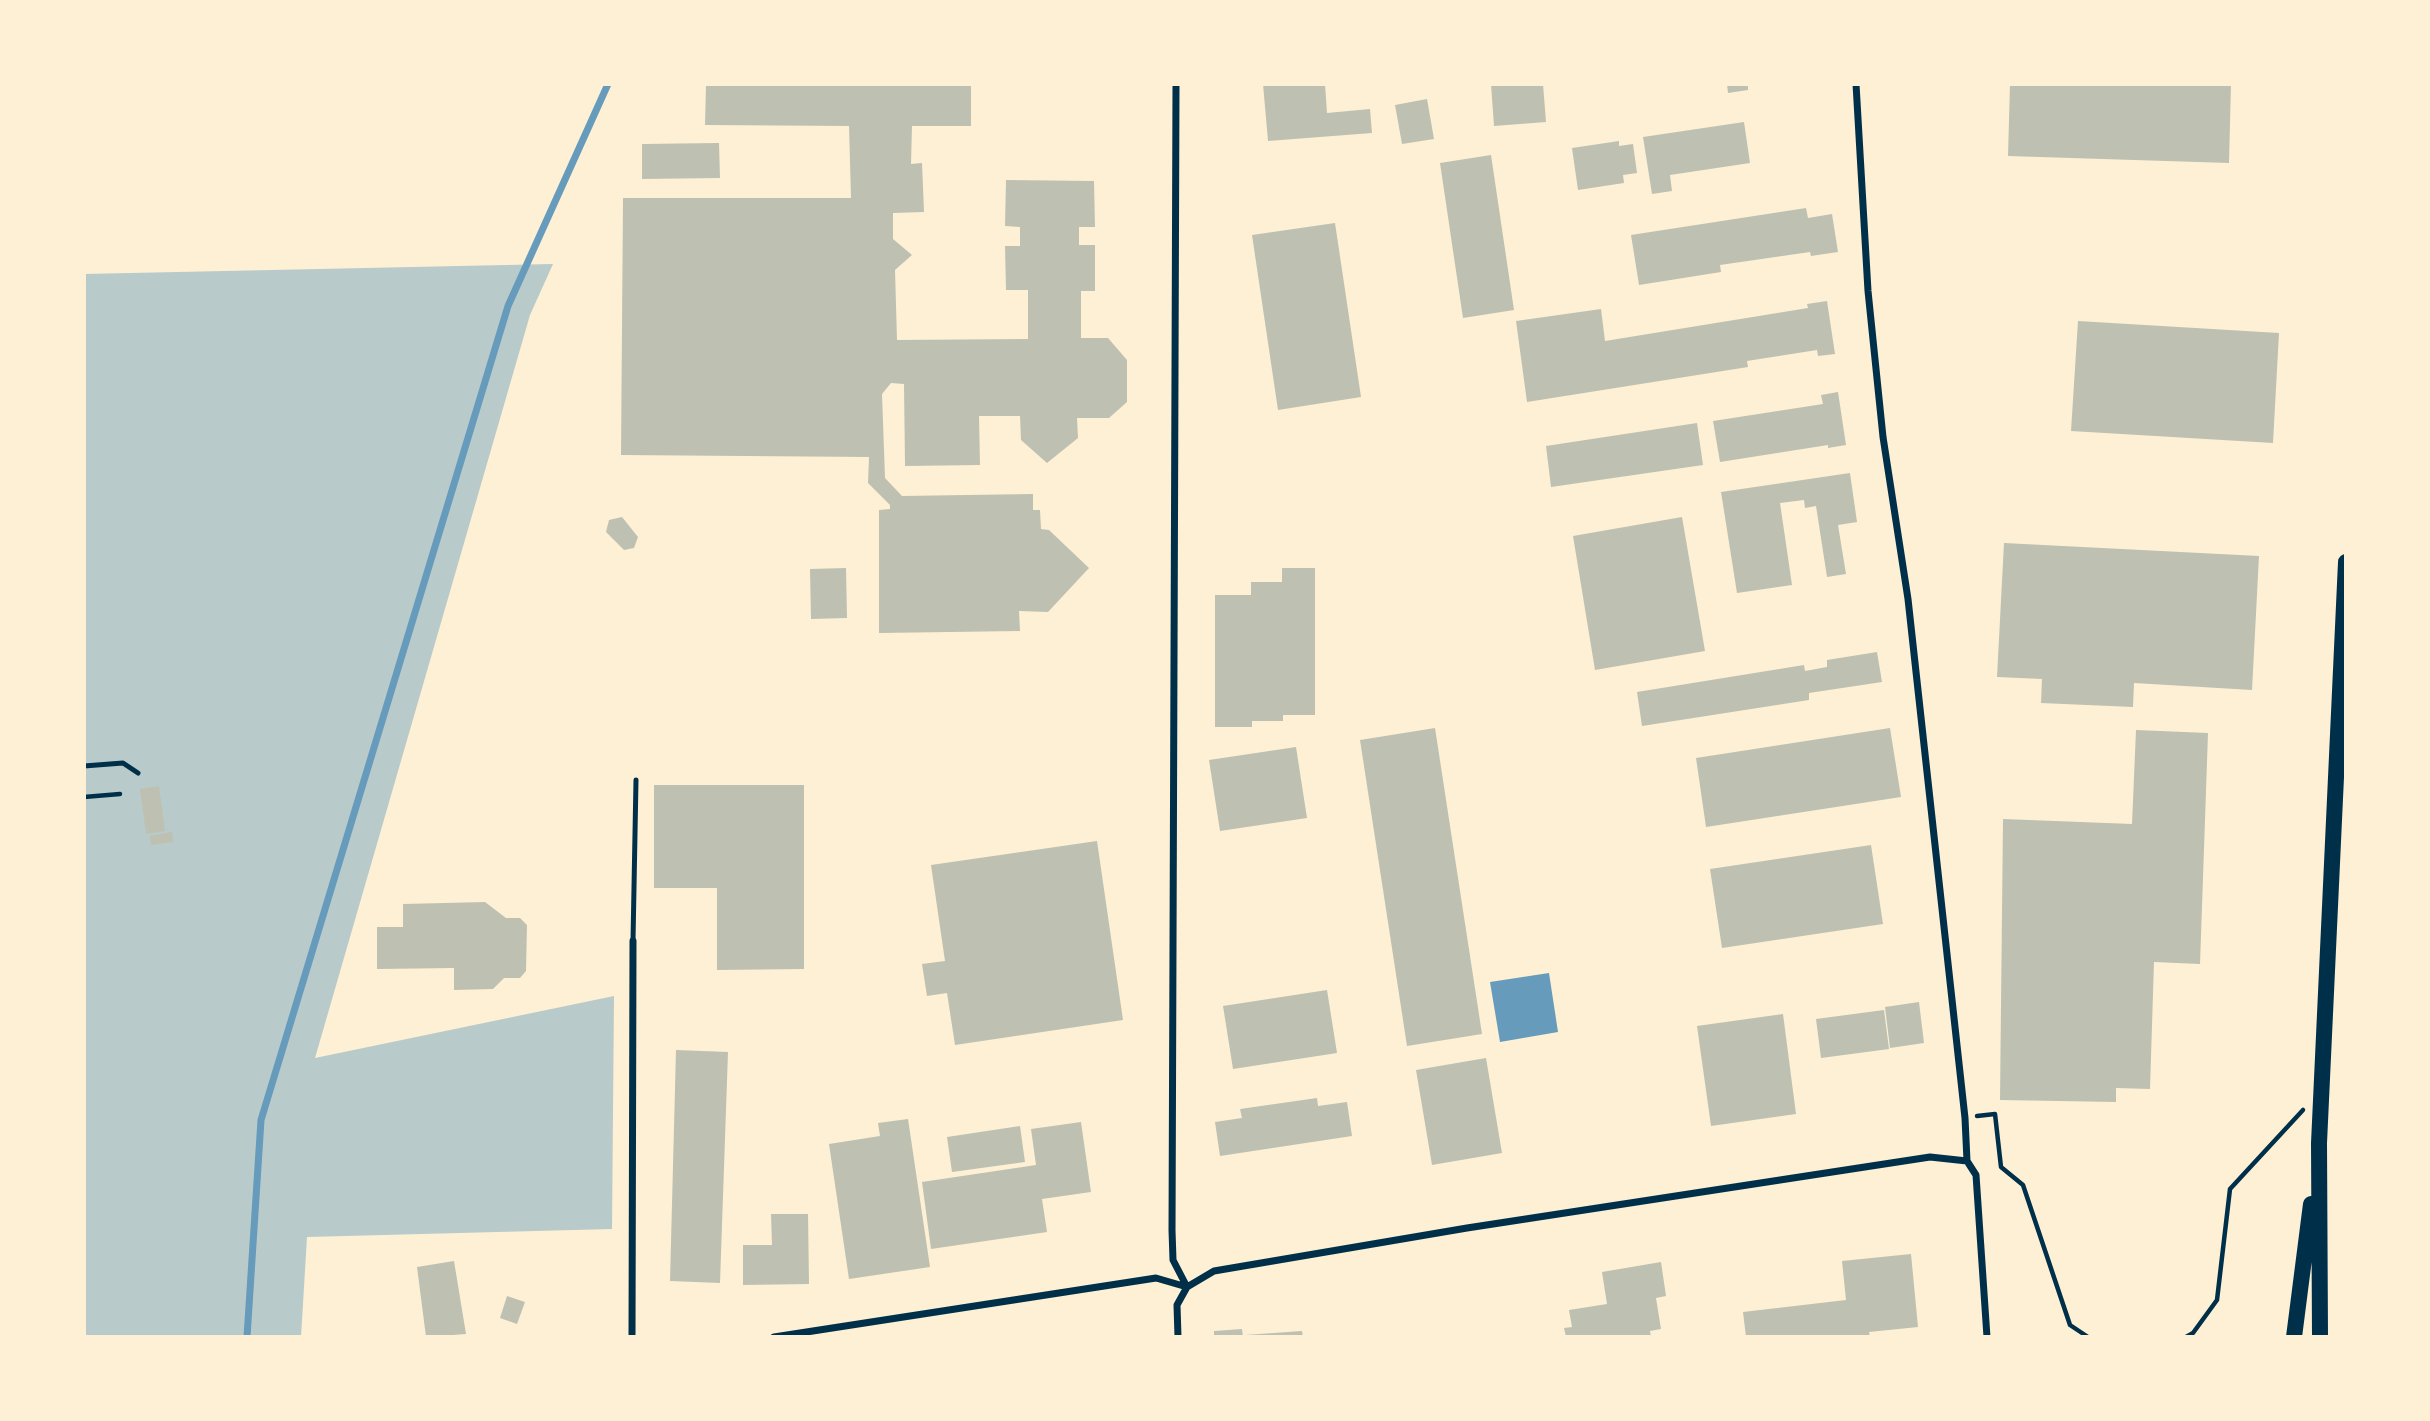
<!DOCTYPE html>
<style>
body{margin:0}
#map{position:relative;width:2430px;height:1421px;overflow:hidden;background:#fdf0d5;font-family:Manrope,sans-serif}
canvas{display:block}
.frame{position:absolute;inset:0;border:86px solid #fdf0d5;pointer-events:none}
</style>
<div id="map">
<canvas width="2430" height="1421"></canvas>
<div class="frame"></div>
</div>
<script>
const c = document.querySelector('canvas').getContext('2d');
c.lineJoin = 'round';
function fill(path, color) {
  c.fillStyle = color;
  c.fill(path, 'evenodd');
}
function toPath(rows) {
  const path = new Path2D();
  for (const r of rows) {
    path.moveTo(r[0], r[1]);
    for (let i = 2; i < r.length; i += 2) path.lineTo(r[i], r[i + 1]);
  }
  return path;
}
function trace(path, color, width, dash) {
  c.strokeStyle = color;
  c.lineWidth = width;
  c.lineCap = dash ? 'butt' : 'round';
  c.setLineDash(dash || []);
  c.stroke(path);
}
fill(toPath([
 [553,264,530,315,315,1058,614,996,612,1229,307,1237,301,1337,84,1337,84,274]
]), '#b9caca');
fill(toPath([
 [1549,973,1558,1032,1500,1042,1490,982]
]), '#669bbc');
trace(toPath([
 [247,1337,261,1120,508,306,608,84]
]), '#669bbc', 7);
fill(toPath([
 [706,84,971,84,971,126,912,126,911,164,922,163,924,212,893,213,893,239,912,255,895,270,897,340,1028,339,1028,290,1006,290,1005,246,1020,246,1020,227,1005,226,1006,180,1094,181,1095,227,1079,227,1079,245,1095,245,1095,291,1081,291,1081,338,1108,338,1127,360,1127,402,1109,418,1077,418,1078,438,1047,463,1021,440,1020,416,979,416,980,465,905,466,904,384,891,383,882,394,885,478,902,496,1033,494,1033,510,1040,510,1041,529,1049,530,1089,568,1048,612,1019,611,1020,631,879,633,879,510,890,509,890,505,868,483,869,457,621,455,623,198,851,198,849,126,705,125],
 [1263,84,1325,84,1327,113,1370,109,1372,133,1268,141],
 [1491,84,1543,84,1546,122,1494,126],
 [1727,84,1748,84,1748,90,1728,93],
 [2010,84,2231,84,2229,163,2008,156],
 [1427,99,1434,139,1402,144,1395,105],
 [1744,122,1750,163,1670,175,1672,191,1652,194,1643,137],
 [1619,141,1619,146,1633,144,1637,173,1623,175,1624,183,1578,190,1572,148],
 [719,143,720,178,642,179,642,144],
 [1491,155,1514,310,1463,318,1440,163],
 [1806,208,1808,218,1832,214,1838,252,1811,256,1810,252,1720,265,1721,272,1639,285,1631,235],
 [1335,223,1361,397,1278,410,1252,235],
 [1827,301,1835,354,1818,356,1817,350,1747,361,1748,367,1527,402,1516,321,1601,309,1605,341,1808,308,1807,304],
 [2078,321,2279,333,2273,443,2071,431],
 [1838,392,1846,445,1828,448,1828,445,1720,462,1713,421,1823,404,1821,395],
 [1697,423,1703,465,1551,487,1546,446],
 [1850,473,1857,522,1838,525,1846,574,1827,577,1816,506,1805,508,1804,500,1780,503,1792,585,1737,593,1721,492],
 [622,517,638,537,634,548,624,550,606,532,609,520],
 [1682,517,1705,651,1595,670,1573,536],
 [2004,543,2259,556,2252,690,2134,683,2133,707,2041,703,2042,679,1997,677],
 [846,568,847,618,811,619,810,569],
 [1282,568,1315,568,1315,715,1283,715,1283,721,1252,721,1252,727,1215,727,1215,595,1251,595,1251,582,1282,582],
 [1877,652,1882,682,1809,693,1809,700,1642,726,1637,692,1804,665,1805,671,1827,667,1827,660],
 [1435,728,1482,1034,1407,1046,1360,740],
 [1890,728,1901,797,1706,827,1696,758],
 [2136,730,2208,733,2200,964,2154,962,2150,1089,2116,1088,2116,1102,2000,1100,2003,819,2132,824],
 [1296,747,1307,818,1220,831,1209,760],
 [654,785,804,785,804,969,717,970,717,888,654,888],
 [159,786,165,831,146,834,140,789],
 [172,832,173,842,151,845,150,836],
 [1097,841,1123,1020,955,1045,947,993,927,996,922,964,945,961,931,865],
 [1871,845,1883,924,1722,948,1710,869],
 [485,902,506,918,520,918,527,925,526,971,520,978,504,978,493,989,454,990,454,968,377,969,377,927,403,927,403,904],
 [1327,990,1337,1053,1233,1069,1223,1006],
 [1919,1002,1924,1043,1890,1048,1885,1007],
 [1884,1010,1889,1049,1821,1058,1816,1019],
 [1783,1014,1796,1114,1711,1126,1697,1026],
 [676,1050,728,1052,720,1283,670,1281],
 [1486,1058,1502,1153,1432,1165,1416,1070],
 [1317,1098,1318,1106,1347,1102,1352,1136,1220,1156,1215,1122,1242,1118,1240,1109],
 [908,1119,930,1267,849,1279,829,1144,880,1136,878,1123],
 [1081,1122,1091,1192,1042,1199,1047,1232,931,1249,922,1182,1036,1165,1031,1129],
 [1020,1126,1025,1162,952,1172,947,1137],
 [771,1214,808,1214,809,1284,743,1285,743,1245,772,1245],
 [1911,1254,1918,1327,1869,1332,1870,1337,1746,1337,1743,1312,1846,1300,1842,1261],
 [454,1261,466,1334,426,1337,417,1267],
 [1661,1262,1666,1296,1656,1298,1661,1329,1650,1331,1651,1337,1566,1337,1564,1328,1572,1327,1569,1310,1607,1304,1602,1272],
 [507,1296,525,1302,517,1324,500,1318],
 [1242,1329,1243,1337,1214,1337,1214,1331],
 [1302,1331,1303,1337,1245,1337,1245,1335]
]), '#bec0b2');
trace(toPath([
 [84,797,120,794],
 [1977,1116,1995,1114,2001,1167,2023,1185,2070,1325,2088,1337],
 [2186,1337,2193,1333,2217,1300,2230,1189,2303,1110]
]), '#003049', 4.5);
trace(toPath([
 [84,766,123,763,138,773],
 [633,941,636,780]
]), '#003049', 5);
trace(toPath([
 [1176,84,1172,1230,1173,1260,1187,1287],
 [1856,84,1868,291,1883,437,1908,599,1965,1118,1967,1161],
 [1967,1161,1976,1175,1987,1337],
 [632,1337,633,941],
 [774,1337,1156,1278,1187,1287],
 [1178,1337,1177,1305,1187,1287,1214,1271,1467,1228,1930,1157,1967,1161]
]), '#003049', 7);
trace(toPath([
 [2294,1337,2311,1204],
 [2320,1337,2319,1143,2346,562]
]), '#003049', 16);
</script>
